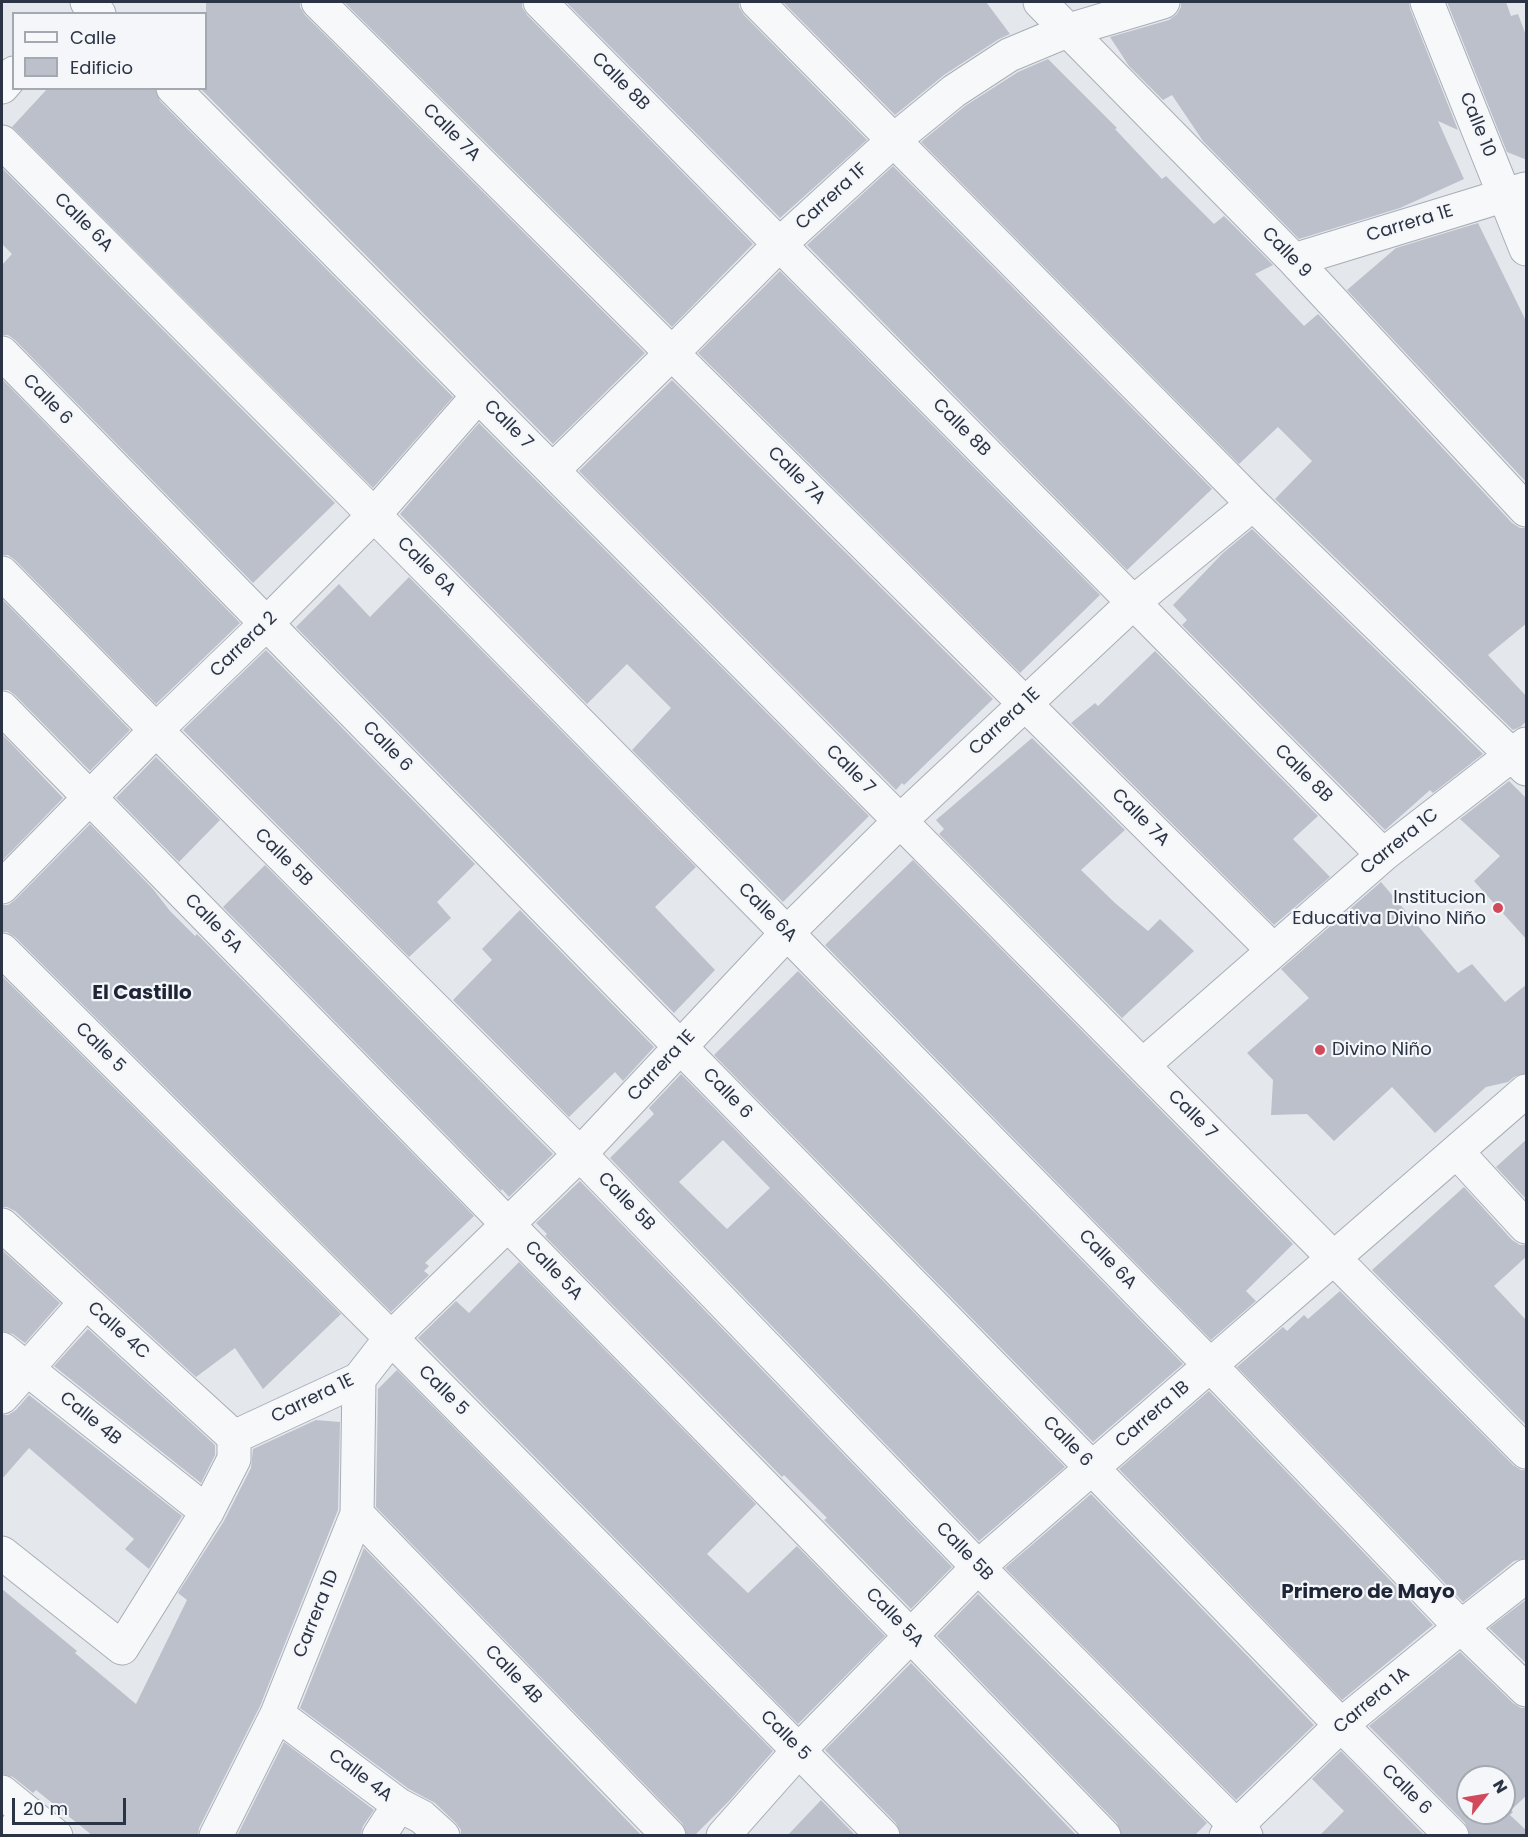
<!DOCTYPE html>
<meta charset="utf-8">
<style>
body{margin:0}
#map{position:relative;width:1528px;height:1837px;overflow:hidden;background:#e4e7ec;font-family:Poppins,sans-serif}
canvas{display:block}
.frame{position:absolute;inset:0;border:3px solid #2b3445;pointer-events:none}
.legend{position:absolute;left:12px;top:12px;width:195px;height:78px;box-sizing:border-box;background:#f4f6f9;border:2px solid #a4a8b1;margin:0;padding:8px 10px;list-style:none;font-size:18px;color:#2b3445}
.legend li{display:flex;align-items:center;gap:12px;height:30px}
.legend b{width:30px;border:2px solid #a4a8b1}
.north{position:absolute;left:1456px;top:1765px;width:60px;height:60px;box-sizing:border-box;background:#f4f6f9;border:2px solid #a4a8b1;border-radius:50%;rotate:59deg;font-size:16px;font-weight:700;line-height:24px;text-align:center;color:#2b3445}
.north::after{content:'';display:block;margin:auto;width:21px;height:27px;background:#d1495b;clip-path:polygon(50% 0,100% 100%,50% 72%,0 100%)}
.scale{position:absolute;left:12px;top:1798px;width:114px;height:27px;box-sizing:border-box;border:3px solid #2b3445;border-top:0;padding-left:8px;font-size:18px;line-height:21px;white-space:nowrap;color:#2b3445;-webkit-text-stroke:4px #f4f6f9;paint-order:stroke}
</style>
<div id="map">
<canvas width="1528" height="1837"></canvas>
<div class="frame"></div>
<ul class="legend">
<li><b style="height:8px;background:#f7f8fa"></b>Calle</li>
<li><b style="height:16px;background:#bbc0ca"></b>Edificio</li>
</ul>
<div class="north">N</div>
<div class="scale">20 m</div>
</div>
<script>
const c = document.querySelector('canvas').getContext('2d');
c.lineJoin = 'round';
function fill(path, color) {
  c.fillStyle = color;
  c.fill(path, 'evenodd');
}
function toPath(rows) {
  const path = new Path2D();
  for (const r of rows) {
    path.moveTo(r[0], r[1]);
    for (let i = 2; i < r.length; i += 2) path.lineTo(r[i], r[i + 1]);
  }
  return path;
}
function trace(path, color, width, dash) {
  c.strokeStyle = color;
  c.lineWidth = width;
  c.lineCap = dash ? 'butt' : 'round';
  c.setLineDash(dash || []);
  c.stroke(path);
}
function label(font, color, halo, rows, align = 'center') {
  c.font = font + ' Poppins,sans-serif';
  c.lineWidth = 4.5;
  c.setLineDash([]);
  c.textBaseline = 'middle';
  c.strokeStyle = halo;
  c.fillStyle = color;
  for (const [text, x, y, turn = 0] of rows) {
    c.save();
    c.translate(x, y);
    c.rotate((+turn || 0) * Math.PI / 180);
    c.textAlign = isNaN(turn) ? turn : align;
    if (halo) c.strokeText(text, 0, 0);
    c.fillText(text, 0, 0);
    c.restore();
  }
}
fill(toPath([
 [206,2,300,2,300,7,305,15,645,353,553,444,200,88,206,88],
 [344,2,522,2,522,7,527,15,753,244,672,327],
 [566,2,739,2,739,7,744,15,867,140,780,218],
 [783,2,986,2,1010,34,999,39,944,75,895,115],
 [1181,2,1409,2,1410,9,1458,130,1438,121,1464,179,1400,208,1299,239,1203,141,1172,95,1163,100,1129,66,1110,37,1169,20,1177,14,1181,7],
 [1447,2,1506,2,1511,16,1518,14,1527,38,1527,160,1507,152],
 [1048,59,1117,128,1115,129,1162,179,1166,176,1214,224,1224,216,1273,265,1255,274,1304,326,1318,314,1512,523,1520,528,1527,528,1527,623,1488,655,1527,697,1527,721,1520,727,1513,730,1275,499,1312,461,1278,427,1239,464,921,142,965,106,1018,72],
 [48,88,155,88,160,101,453,397,373,488,12,127],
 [893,166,1212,489,1127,570,807,245],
 [2,168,335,503,253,583,15,340,8,335,2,335,2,265,12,254,2,244],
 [1478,223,1527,323,1527,483,1347,290,1396,248],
 [780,271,1100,595,1020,673,698,353],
 [2,379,240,623,156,704,15,560,8,555,2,555],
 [672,380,993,699,904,785,902,783,896,790,579,471],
 [479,423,869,816,783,902,632,750,671,708,627,664,587,704,400,514],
 [1252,529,1483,754,1433,793,1430,790,1385,830,1182,625,1187,620,1173,605,1223,553],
 [409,577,696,867,655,907,715,970,674,1013,296,627,339,584,370,617],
 [2,599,130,730,90,771,15,695,8,690,2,690],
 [266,650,475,864,437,902,451,918,409,957,183,730],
 [1155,651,1318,816,1293,839,1330,877,1274,925,1071,723,1095,703,1098,706],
 [2,734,63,798,2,861],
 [1032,738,1125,830,1081,870,1115,903,1148,931,1160,919,1194,951,1122,1018,939,834,944,829,936,820],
 [156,757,220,820,179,862,116,798],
 [1509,781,1527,799,1527,940,1474,881,1500,856,1460,819],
 [90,824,153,889,170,911,195,936,197,934,474,1216,425,1263,429,1266,424,1271,429,1275,391,1312,15,937,7,932,2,932,2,905,8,905,15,900],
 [913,860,1293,1244,1246,1291,1256,1301,1211,1340,825,945],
 [265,865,553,1154,509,1197,502,1189,501,1191,223,907],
 [1381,882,1458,973,1472,964,1505,1002,1527,984,1527,1073,1514,1077,1508,1082,1486,1087,1435,1133,1392,1087,1334,1141,1307,1114,1271,1115,1273,1080,1247,1053,1309,998,1281,969],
 [520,910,654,1047,623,1081,615,1072,569,1117,453,1000,492,960,482,949],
 [798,971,1183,1364,1093,1442,714,1055],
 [2,976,341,1314,263,1389,235,1348,196,1377,15,1211,7,1207,2,1207],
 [681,1074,1065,1467,979,1541,610,1158,654,1114,649,1108],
 [723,1140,770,1188,727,1229,679,1182],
 [1527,1139,1527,1200,1496,1167],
 [580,1181,952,1567,911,1609,824,1520,827,1518,784,1475,782,1477,545,1236,547,1234,536,1223],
 [1464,1187,1512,1240,1520,1245,1527,1245,1527,1256,1494,1286,1527,1321,1527,1426,1372,1270],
 [2,1250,60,1303,25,1343,13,1334,2,1331],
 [519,1262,756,1504,707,1554,748,1593,797,1546,885,1636,798,1724,418,1338,456,1301,469,1313],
 [1340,1291,1513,1465,1521,1470,1527,1470,1527,1558,1514,1561,1463,1602,1237,1367,1283,1327,1287,1331,1304,1315,1308,1319],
 [88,1329,215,1445,215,1455,201,1483,54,1366],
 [397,1370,773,1751,730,1800,694,1836,687,1836,682,1823,376,1507,378,1389],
 [1209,1391,1433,1625,1342,1700,1119,1469],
 [29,1395,182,1516,149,1569,125,1549,134,1539,29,1448,2,1479,2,1415,8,1415,16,1410],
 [316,1420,340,1422,338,1510,260,1706,199,1828,198,1836,93,1836,36,1790,33,1793,13,1777,2,1774,2,1589,77,1651,75,1653,136,1704,187,1600,178,1593,224,1521,251,1468,253,1449],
 [1091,1494,1314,1725,1236,1800,1005,1568],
 [364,1548,642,1836,461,1836,461,1830,456,1823,435,1803,409,1789,300,1708],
 [978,1594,1207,1823,1194,1836,1122,1836,1117,1823,937,1636],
 [1527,1599,1527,1664,1489,1628],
 [1460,1652,1513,1703,1521,1708,1527,1708,1527,1795,1511,1810,1513,1812,1510,1815,1527,1831,1527,1836,1470,1836,1465,1823,1369,1726],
 [1468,1777,1504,1777,1504,1813,1468,1813],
 [911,1663,1077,1836,901,1836,896,1823,825,1750],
 [284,1742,374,1810,363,1826,360,1836,237,1836],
 [1341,1751,1425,1836,1319,1836,1344,1811,1312,1779],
 [821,1800,856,1836,787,1836]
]), '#bbc0ca');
const street = toPath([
 [87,2,99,14],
 [318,2,1273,950],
 [540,2,1383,855],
 [757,2,1253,504,1526,769],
 [1040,2,1294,260,1526,510],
 [1427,2,1526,249],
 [2,87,14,73],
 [173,88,1526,1452],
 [2,142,374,515,787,933,1210,1365,1461,1627,1526,1690],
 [1294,260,1525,189],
 [2,353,1092,1468,1341,1725,1452,1836],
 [553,470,672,353,780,244,894,140,954,91,1009,55,1069,30,1163,2],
 [2,573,156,730,580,1154,978,1567,1246,1836],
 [2,708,911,1636,1104,1836],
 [2,887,156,730,266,624,374,515,478,396],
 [2,950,391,1338,883,1836],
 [1143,1065,1383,855,1526,744],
 [1457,1152,1526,1227],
 [2,1225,234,1437],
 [2,1349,207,1512],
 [2,1397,86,1302],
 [234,1437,359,1379,391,1338,580,1154,787,933,900,821,1134,602,1253,504],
 [357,1514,669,1836],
 [2,1553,122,1648,207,1512,234,1459,234,1437],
 [277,1714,399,1805,422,1817,443,1836],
 [2,1792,56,1836],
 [9,1836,28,1813],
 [216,1836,277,1714,357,1514,359,1379],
 [379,1836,399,1805],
 [723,1836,799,1750,978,1567,1526,1091],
 [1226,1836,1341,1725,1461,1627,1526,1576]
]);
trace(street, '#a9aeb7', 35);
trace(street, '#f7f8fa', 33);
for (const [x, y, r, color] of [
 [1498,908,6,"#d1495b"],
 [1320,1050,6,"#d1495b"]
]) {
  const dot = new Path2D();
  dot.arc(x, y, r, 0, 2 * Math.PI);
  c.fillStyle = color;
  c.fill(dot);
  trace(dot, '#f4f6f9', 2);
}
label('18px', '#2b3445', '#f4f6f9', [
 ["Calle 8B",620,82,45],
 ["Calle 10",1477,125,68],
 ["Calle 7A",451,133,45],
 ["Carrera 1F",832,197,-42],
 ["Calle 6A",83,223,45],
 ["Carrera 1E",1410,224,-17],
 ["Calle 9",1286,253,46],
 ["Calle 6",47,400,46],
 ["Calle 7",508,425,45],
 ["Calle 8B",961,428,45],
 ["Calle 7A",796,476,45],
 ["Calle 6A",426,567,45],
 ["Carrera 2",244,645,-44],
 ["Carrera 1E",1005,722,-43],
 ["Calle 6",387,747,46],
 ["Calle 7",850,770,45],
 ["Calle 8B",1303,774,45],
 ["Calle 7A",1140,818,45],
 ["Carrera 1C",1400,842,-39],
 ["Calle 5B",283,858,45],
 ["Calle 6A",767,913,45],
 ["Calle 5A",213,924,46],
 ["Calle 5",100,1048,45],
 ["Carrera 1E",662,1066,-47],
 ["Calle 6",727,1094,46],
 ["Calle 7",1192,1115,45],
 ["Calle 5B",626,1202,46],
 ["Calle 6A",1107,1260,46],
 ["Calle 5A",553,1271,46],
 ["Calle 4C",118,1331,42],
 ["Calle 5",443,1391,45],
 ["Carrera 1E",313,1399,-26],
 ["Carrera 1B",1153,1415,-41],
 ["Calle 4B",90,1419,39],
 ["Calle 6",1067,1442,46],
 ["Calle 5B",964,1552,46],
 ["Carrera 1D",317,1614,-68],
 ["Calle 5A",894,1618,46],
 ["Calle 4B",513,1675,46],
 ["Carrera 1A",1372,1701,-40],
 ["Calle 5",785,1736,45],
 ["Calle 4A",360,1776,37],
 ["Calle 6",1406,1790,45]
]);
label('18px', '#2b3445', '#f4f6f9', [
 ["Institucion",1486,898],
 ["Educativa Divino Niño",1486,919],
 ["Divino Niño",1332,1050,"left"]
], 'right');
label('bold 20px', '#1d2536', '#f4f6f9', [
 ["El Castillo",142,994],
 ["Primero de Mayo",1368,1593]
]);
</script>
